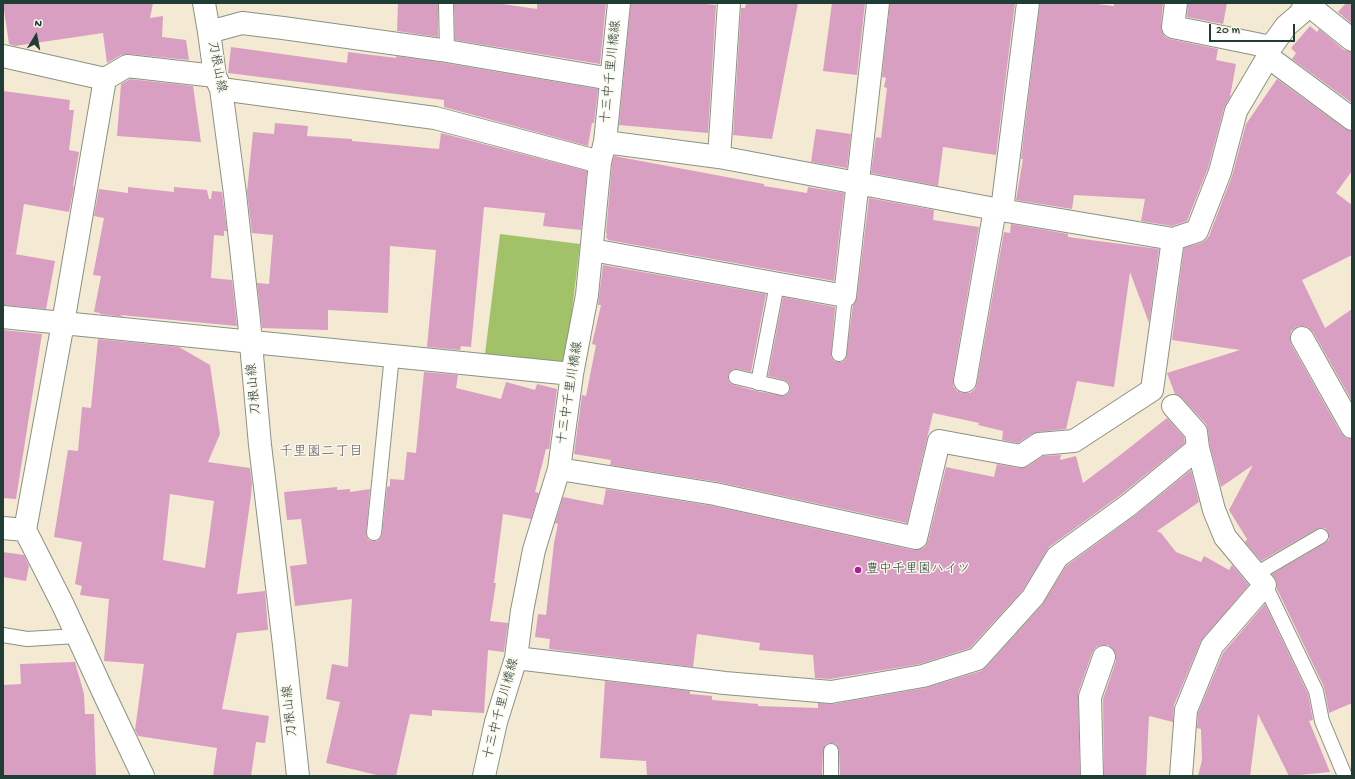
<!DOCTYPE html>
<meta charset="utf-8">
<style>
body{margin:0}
#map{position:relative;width:1355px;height:779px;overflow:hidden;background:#f4e9d2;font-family:"Gochi Hand",sans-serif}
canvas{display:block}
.frame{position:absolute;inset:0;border:4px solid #1f3d34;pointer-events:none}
.north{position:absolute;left:16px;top:16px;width:40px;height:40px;-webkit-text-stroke:3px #fbf7ec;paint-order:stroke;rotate:10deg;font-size:11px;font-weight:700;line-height:16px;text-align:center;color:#1f3d34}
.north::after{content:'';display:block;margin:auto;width:14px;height:18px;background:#1f3d34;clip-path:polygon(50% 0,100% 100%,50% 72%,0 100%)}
.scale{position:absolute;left:1209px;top:24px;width:86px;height:18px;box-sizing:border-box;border:2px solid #1f3d34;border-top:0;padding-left:5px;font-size:12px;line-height:14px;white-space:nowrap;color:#1f3d34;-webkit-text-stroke:3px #fbf7ec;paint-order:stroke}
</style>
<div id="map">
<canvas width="1355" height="779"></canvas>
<div class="frame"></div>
<div class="north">N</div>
<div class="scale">20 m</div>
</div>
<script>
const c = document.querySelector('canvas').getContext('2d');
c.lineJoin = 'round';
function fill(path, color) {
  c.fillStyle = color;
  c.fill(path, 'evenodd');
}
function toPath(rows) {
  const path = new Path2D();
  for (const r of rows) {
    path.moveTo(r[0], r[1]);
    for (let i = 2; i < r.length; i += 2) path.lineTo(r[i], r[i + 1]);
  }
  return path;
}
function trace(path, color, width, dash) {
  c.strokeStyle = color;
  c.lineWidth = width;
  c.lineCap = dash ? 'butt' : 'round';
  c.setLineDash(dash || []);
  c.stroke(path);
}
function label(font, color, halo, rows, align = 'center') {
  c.font = font + ' "Gochi Hand","Klee One",sans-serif';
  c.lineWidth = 3;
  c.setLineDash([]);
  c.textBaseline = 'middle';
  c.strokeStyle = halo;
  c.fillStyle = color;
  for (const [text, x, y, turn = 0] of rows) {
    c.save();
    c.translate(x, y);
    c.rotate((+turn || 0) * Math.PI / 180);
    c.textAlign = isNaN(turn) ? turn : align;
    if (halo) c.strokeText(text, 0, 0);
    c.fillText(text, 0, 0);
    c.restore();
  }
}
fill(toPath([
 [500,234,580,244,567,353,561,364,485,354]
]), '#a2c26a');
fill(toPath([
 [3,3,153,3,150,18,163,16,162,37,186,40,189,60,128,54,121,55,107,63,103,33,15,46,9,44],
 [398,3,438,3,438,37,397,31],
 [454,3,496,3,537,9,537,3,606,3,600,64,455,40],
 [631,3,696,3,716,5,708,133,619,125],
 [746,3,798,3,772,139,733,135,741,8,745,8],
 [832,3,865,3,857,75,823,71],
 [890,3,1015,3,996,155,943,147,938,186,871,173,876,137,881,138,887,88,884,87,886,78,882,77],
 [1040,3,1090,3,1114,6,1114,3,1163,3,1161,26,1162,32,1165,37,1170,39,1218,49,1216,60,1236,64,1230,97,1224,108,1208,168,1187,221,1172,226,1141,221,1145,199,1074,195,1072,209,1016,200,1023,159,1021,159],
 [1188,3,1227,3,1223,24,1187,17],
 [1346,3,1352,3,1352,24,1338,12],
 [1310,26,1317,32,1319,29,1344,50,1352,52,1352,103,1292,59,1296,53,1291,48],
 [231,47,347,63,348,52,396,58,396,56,439,62,598,89,594,123,592,123,588,146,444,107,444,100,228,73],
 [130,79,193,86,201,142,117,136,121,84],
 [1277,79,1345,129,1352,131,1352,171,1336,193,1352,205,1352,255,1302,280,1325,328,1352,309,1352,401,1313,332,1308,327,1302,326,1296,327,1291,331,1290,337,1291,344,1341,433,1346,438,1352,439,1352,703,1329,713,1324,687,1277,589,1277,582,1272,574,1325,543,1329,540,1328,532,1325,528,1321,528,1317,529,1261,561,1245,542,1247,539,1229,510,1253,465,1221,487,1210,446,1208,430,1206,424,1182,398,1175,394,1167,373,1240,350,1172,340,1184,248,1201,243,1206,240,1209,236,1232,176,1246,124],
 [3,91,70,100,69,110,74,110,69,150,79,152,73,186,74,187,69,212,24,204,16,254,9,253,55,261,46,309,3,305],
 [275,123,308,126,307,136,352,139,352,141,439,149,441,133,587,171,581,230,543,226,545,213,484,207,471,347,461,346,460,350,427,347,436,250,390,246,388,313,328,310,328,330,262,328,257,283,269,284,273,235,252,233,247,192,253,132,274,134],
 [816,129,851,134,847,168,811,162],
 [614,156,764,184,764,186,807,193,808,187,844,193,834,281,608,240,608,239,606,238,607,233,606,233,612,164],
 [128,187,174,192,174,187,207,190,209,199,211,199,212,191,222,192,227,231,224,231,224,236,214,235,211,278,232,280,237,326,120,315,124,317,100,314,100,313,94,312,101,276,93,275,104,218,94,216,99,189,128,193],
 [869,198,934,210,933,220,979,227,953,379,953,386,957,391,962,393,970,393,975,389,977,383,1004,232,1010,233,1011,224,1068,234,1068,237,1159,249,1149,323,1130,272,1114,387,1077,381,1066,429,1038,432,1032,434,1018,443,1002,440,1003,431,978,425,979,423,933,413,907,523,718,482,610,465,611,460,574,454,582,395,586,396,596,345,592,344,601,305,598,305,603,265,766,294,751,372,738,369,733,369,728,375,728,379,730,383,734,385,756,391,784,396,788,394,790,390,790,386,788,382,784,380,768,376,783,297,835,307,831,357,834,361,838,362,842,362,846,359,853,305,855,303,857,297],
 [3,330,42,334,16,499,3,498],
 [98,339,179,347,210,365,220,434,208,462,250,468,252,483,251,496,237,594,265,591,268,630,237,633,222,709,269,716,265,743,256,742,251,776,213,776,217,748,138,736,135,730,144,664,104,661,109,599,80,595,82,586,75,584,82,542,54,537,68,450,78,451,82,407,91,408],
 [170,494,214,501,205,568,163,560],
 [424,372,458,375,456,388,501,399,506,382,535,390,537,384,557,389,549,449,546,449,535,492,539,493,531,519,503,514,494,583,496,583,490,621,508,623,504,652,488,650,484,713,432,710,432,716,410,714,396,776,381,776,326,763,340,702,326,699,332,664,348,667,352,599,295,606,290,566,307,564,301,519,287,520,284,492,337,487,337,490,350,489,350,492,370,489,366,536,369,540,373,541,377,541,381,538,382,534,387,487,390,486,390,479,404,480,407,452,416,453],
 [1167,418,1184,437,1185,443,1122,494,1049,547,1023,590,970,648,920,664,830,679,815,678,813,655,759,650,760,643,697,634,693,667,549,649,550,639,535,637,538,614,546,615,554,543,558,524,555,523,563,497,603,505,606,489,713,506,913,550,919,550,925,547,928,541,946,467,994,477,997,464,1019,468,1028,466,1043,456,1061,455,1060,460,1076,456,1083,483,1119,456],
 [1191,470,1199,502,1157,531,1161,533,1176,552,1201,562,1204,556,1229,570,1232,565,1249,585,1201,641,1174,705,1173,722,1149,716,1146,776,1104,776,1103,699,1116,661,1116,655,1113,649,1108,645,1102,645,1096,647,1092,653,1078,693,1080,776,840,776,839,751,836,744,831,743,826,744,823,751,822,776,647,776,646,761,600,758,605,681,690,691,690,694,712,696,712,700,758,704,758,706,818,708,818,703,833,704,925,688,981,671,986,667,1042,605,1066,566,1137,514],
 [3,552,24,555,29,566,26,581,3,577],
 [1265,604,1308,694,1313,720,1309,721,1330,772,1289,776,1258,714,1250,776,1198,776,1202,760,1201,729,1197,728,1198,713,1223,653],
 [75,662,84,694,85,714,94,714,96,776,3,776,3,685,21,684,20,664]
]), '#d89fc2');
const lane = toPath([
 [446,3,447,51],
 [839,354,845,296],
 [736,377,782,388],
 [758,383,777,284],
 [374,533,392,355],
 [1256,574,1321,536],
 [1265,585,1316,691,1322,721,1345,776],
 [3,635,27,639,77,636],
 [831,751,831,776]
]);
const street = toPath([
 [204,3,209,32,215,76,221,89,235,194,249,321,260,445,284,645,298,776],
 [1176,3,1173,27,1271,47,1286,26,1300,14,1306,3],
 [1306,3,1352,40],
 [209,32,242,23,283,28,441,50,611,79],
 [3,56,105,79],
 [1267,56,1352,119],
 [221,89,435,118,600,162],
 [719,157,729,3],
 [1002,210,1028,3],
 [1173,239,1197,231,1220,172,1236,111,1265,62,1271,47],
 [592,250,845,296,878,3],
 [3,317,572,374],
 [1302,338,1352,427],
 [965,381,995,209],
 [559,469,715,494,916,538,939,441,1021,456,1039,444,1074,441,1152,390,1173,239,995,209,719,157,605,142],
 [3,528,25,530,63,605,105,696,143,776],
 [25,530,63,323,105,79,127,66,215,76],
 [516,658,725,683,831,692,923,676,977,659,1033,597,1057,557,1130,504,1198,448,1196,432,1173,406],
 [484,776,496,722,516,658,522,611,534,550,559,469,572,374,587,295,600,162,605,142,619,3],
 [1092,776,1090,697,1104,657],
 [1181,776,1186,710,1212,646,1265,585,1225,537,1214,510,1198,448]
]);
trace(lane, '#8a9383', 16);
trace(street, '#8a9383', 24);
trace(lane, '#fff', 14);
trace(street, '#fff', 22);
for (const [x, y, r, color] of [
 [858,570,4,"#b5179e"]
]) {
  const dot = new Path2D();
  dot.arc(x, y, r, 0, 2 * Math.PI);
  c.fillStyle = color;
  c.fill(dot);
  trace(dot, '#fbf7ec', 1.5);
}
label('13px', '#1f3d34', '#fbf7ec', [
 ["刀根山線",216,67,79],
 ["十三中千里川橋線",612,72,-84],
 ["刀根山線",255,389,-95],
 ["十三中千里川橋線",571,393,-81],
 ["十三中千里川橋線",502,709,-75],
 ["刀根山線",291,711,-96]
]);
label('13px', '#1f3d34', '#fbf7ec', [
 ["豊中千里園ハイツ",866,570]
], 'left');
label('14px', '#605f66', '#fbf7ec', [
 ["千里園二丁目",321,453]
]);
</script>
